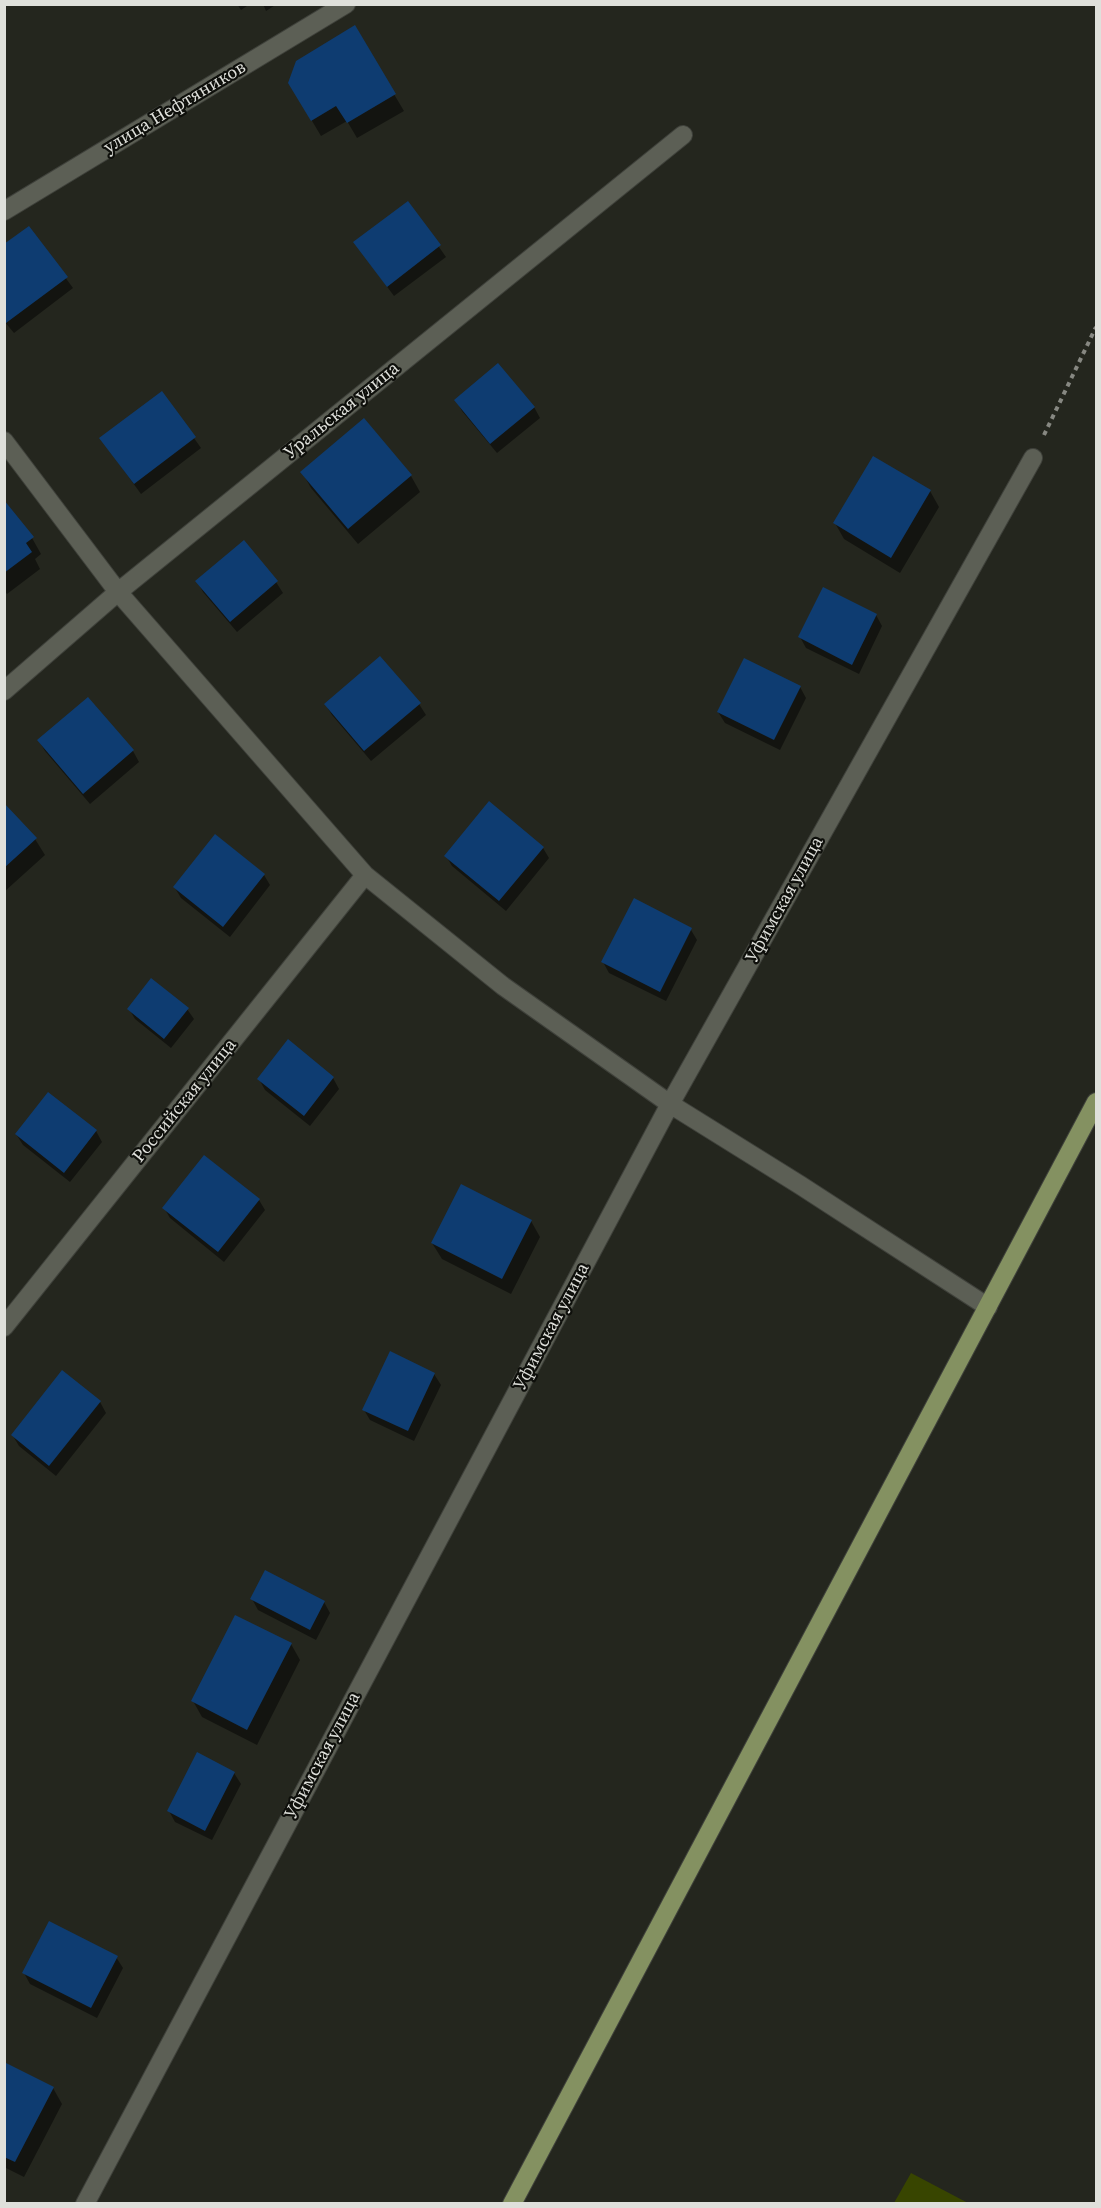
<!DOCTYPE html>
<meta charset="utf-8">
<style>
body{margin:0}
#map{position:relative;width:1101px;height:2208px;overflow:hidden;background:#24261e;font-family:"Source Serif 4",serif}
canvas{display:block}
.frame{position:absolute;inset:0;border:6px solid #dfe0db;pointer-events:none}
</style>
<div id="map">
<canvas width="1101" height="2208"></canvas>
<div class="frame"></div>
</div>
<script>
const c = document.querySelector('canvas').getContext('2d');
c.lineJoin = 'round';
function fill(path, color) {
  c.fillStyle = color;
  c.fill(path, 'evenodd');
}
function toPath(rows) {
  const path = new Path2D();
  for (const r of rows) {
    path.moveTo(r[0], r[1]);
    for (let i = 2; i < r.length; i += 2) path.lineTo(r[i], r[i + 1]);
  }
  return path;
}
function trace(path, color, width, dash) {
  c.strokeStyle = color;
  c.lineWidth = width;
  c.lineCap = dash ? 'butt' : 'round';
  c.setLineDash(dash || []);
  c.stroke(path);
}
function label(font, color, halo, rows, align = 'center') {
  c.font = font + ' "Source Serif 4",serif';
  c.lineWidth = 4.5;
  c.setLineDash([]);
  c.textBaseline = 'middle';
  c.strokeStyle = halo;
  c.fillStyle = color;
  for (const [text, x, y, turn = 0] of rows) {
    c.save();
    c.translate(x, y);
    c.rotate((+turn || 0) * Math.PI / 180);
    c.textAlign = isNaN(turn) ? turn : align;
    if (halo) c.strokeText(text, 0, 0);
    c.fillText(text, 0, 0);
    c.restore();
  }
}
fill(toPath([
 [911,2173,968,2203,894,2203]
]), '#384500');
fill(toPath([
 [237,4,250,4,241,10],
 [263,4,277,4,266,11],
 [354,27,404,111,357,138,347,121,321,136,299,99],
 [408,203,446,257,394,296,362,253],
 [29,228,73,288,14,333,4,321],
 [162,393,201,448,141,494,101,439],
 [456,400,534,407,540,418,497,453,462,411],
 [364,420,411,476,420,492,358,544,311,488,302,472],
 [930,491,939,507,900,573,844,539,835,523],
 [4,502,32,538,41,554,35,559,40,569,7,594,4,590],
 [197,581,276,582,283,593,237,632,203,592],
 [876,615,882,626,859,674,806,648,800,637],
 [800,687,806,698,780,750,725,723,718,712],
 [88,699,133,751,139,762,90,804,45,751,39,741],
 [325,704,419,704,426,715,371,761,332,715],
 [4,805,35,839,45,855,4,892],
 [543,848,549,858,506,911,452,866,446,856],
 [264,875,270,885,230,937,181,898,175,888],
 [691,930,697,940,666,1001,609,973,603,962],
 [129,1009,187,1009,194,1019,171,1048,135,1019],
 [333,1078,339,1089,310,1126,265,1090,259,1079],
 [96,1131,102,1142,70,1182,23,1145,16,1134],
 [259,1200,265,1210,224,1262,170,1218,164,1208],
 [531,1221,540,1237,511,1294,442,1259,432,1243],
 [434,1374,441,1385,414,1441,370,1420,364,1410],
 [100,1402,106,1413,56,1476,19,1446,13,1436],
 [252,1599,324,1602,330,1613,316,1640,258,1610],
 [291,1644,300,1660,257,1745,202,1717,193,1701],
 [234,1773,241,1784,212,1840,175,1822,169,1811],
 [116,1957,123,1968,97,2018,30,1984,24,1973],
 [4,2063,53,2088,62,2104,24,2177,4,2167]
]), '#0007');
fill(toPath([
 [355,25,396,94,347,123,336,106,311,121,288,83,296,61],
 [408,201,441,245,387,287,353,242],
 [29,226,68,277,6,323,4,321,4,244],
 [498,363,535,407,490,444,454,400],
 [162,391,196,437,134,484,99,438],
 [364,418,412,475,348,529,300,472],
 [873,456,931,490,891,558,833,523],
 [4,500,34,537,26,543,32,552,4,573],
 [244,540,278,581,230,622,195,581],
 [823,587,877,614,852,665,798,637],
 [380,656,421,703,364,751,324,704],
 [744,658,801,686,774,740,717,712],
 [88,697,134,750,83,794,37,740],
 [489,801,544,847,499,901,444,856],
 [4,803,37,838,4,868],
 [215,834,265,874,223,927,173,887],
 [634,898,692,928,660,992,601,962],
 [151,978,189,1008,164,1039,127,1009],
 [288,1039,334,1077,304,1116,257,1079],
 [48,1092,97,1130,64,1173,15,1134],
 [204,1155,260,1199,218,1252,162,1208],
 [461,1184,532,1220,502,1279,431,1243],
 [390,1351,435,1373,408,1431,362,1410],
 [62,1370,101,1401,49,1466,11,1435],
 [265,1570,325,1601,310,1630,250,1599],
 [235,1615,292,1643,247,1730,191,1701],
 [197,1752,235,1772,205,1831,167,1811],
 [49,1921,118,1956,91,2008,22,1973],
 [4,2062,54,2087,15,2162,4,2157]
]), '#0e3c71');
const minor = toPath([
 [4,211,346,4],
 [4,441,118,592,365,875,503,986,670,1104,800,1185,988,1307],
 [4,691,118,592,683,135],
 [4,1327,365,875],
 [85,2204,670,1104,1033,458]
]);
const major = toPath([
 [512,2204,1096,1102]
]);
trace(minor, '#3f413b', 20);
trace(major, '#3f413b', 20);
trace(toPath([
 [1044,435,1096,327]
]), '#878882', 4, [4.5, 4.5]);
trace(minor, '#5c5f55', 18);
trace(major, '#849161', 18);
label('18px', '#dfe0db', '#0e0f0b', [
 ["улица Нефтяников",175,108,-31],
 ["Уральская улица",342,411,-39],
 ["Уфимская улица",785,900,-61],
 ["Российская улица",185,1101,-51],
 ["Уфимская улица",552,1327,-62],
 ["Уфимская улица",323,1756,-62]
]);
</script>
